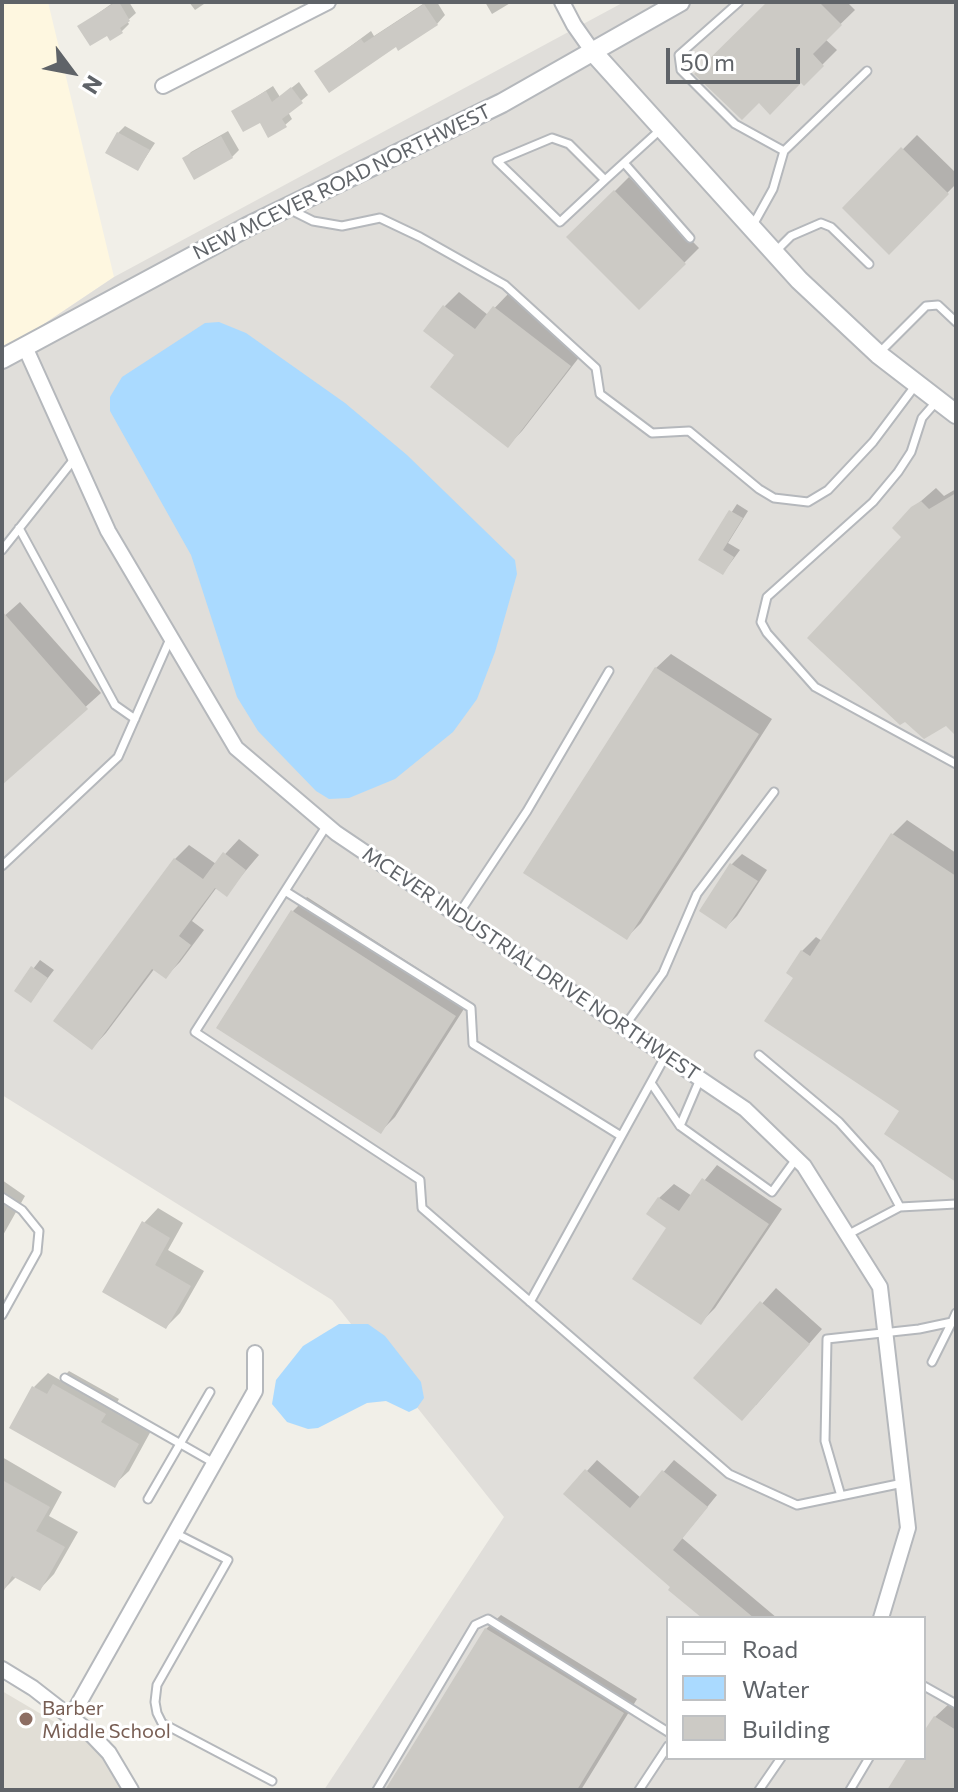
<!DOCTYPE html>
<style>
body{margin:0}
#map{position:relative;width:958px;height:1792px;overflow:hidden;background:#f1efe8;font-family:Commissioner,sans-serif}
canvas{display:block}
.frame{position:absolute;inset:0;border:4px solid #5f6368;pointer-events:none}
.legend{position:absolute;left:666px;top:1616px;width:260px;height:144px;box-sizing:border-box;background:#fff;border:2px solid #bfc1c3;margin:0;padding:10px 14px;list-style:none;font-size:24px;color:#5f6368}
.legend li{display:flex;align-items:center;gap:16px;height:40px}
.legend b{width:40px;border:2px solid #bfc1c3}
.north{position:absolute;left:32px;top:32px;width:80px;height:80px;-webkit-text-stroke:6px #fff;paint-order:stroke;rotate:122deg;font-size:22px;font-weight:700;line-height:32px;text-align:center;color:#5f6368}
.north::after{content:'';display:block;margin:auto;width:28px;height:36px;background:#5f6368;clip-path:polygon(50% 0,100% 100%,50% 72%,0 100%)}
.scale{position:absolute;left:666px;top:48px;width:134px;height:36px;box-sizing:border-box;border:4px solid #5f6368;border-top:0;padding-left:10px;font-size:24px;line-height:28px;white-space:nowrap;color:#5f6368;-webkit-text-stroke:6px #fff;paint-order:stroke}
</style>
<div id="map">
<canvas width="958" height="1792"></canvas>
<div class="frame"></div>
<ul class="legend">
<li><b style="height:10px;background:#fff"></b>Road</li>
<li><b style="height:22px;background:#aadaff"></b>Water</li>
<li><b style="height:22px;background:#cccac5"></b>Building</li>
</ul>
<div class="north">N</div>
<div class="scale">50 m</div>
</div>
<script>
const c = document.querySelector('canvas').getContext('2d');
c.lineJoin = 'round';
function fill(path, color) {
  c.fillStyle = color;
  c.fill(path, 'evenodd');
}
function toPath(rows) {
  const path = new Path2D();
  for (const r of rows) {
    path.moveTo(r[0], r[1]);
    for (let i = 2; i < r.length; i += 2) path.lineTo(r[i], r[i + 1]);
  }
  return path;
}
function trace(path, color, width, dash) {
  c.strokeStyle = color;
  c.lineWidth = width;
  c.lineCap = dash ? 'butt' : 'round';
  c.setLineDash(dash || []);
  c.stroke(path);
}
function label(font, color, halo, rows, align = 'center') {
  c.font = font + ' Commissioner,sans-serif';
  c.lineWidth = 6;
  c.setLineDash([]);
  c.textBaseline = 'middle';
  c.strokeStyle = halo;
  c.fillStyle = color;
  for (const [text, x, y, turn = 0] of rows) {
    c.save();
    c.translate(x, y);
    c.rotate((+turn || 0) * Math.PI / 180);
    c.textAlign = isNaN(turn) ? turn : align;
    if (halo) c.strokeText(text, 0, 0);
    c.fillText(text, 0, 0);
    c.restore();
  }
}
fill(toPath([
 [2,2,48,2,114,277,2,352]
]), '#fef7e0');
fill(toPath([
 [624,2,956,2,956,1790,324,1790,504,1517,332,1300,2,1095,2,352,114,277],
 [668,1618,924,1618,924,1758,668,1758]
]), '#e0deda');
fill(toPath([
 [2,1691,97,1747,124,1790,2,1790]
]), '#e1ded6');
fill(toPath([
 [219,322,246,333,345,403,407,455,515,560,517,574,495,652,477,699,453,732,395,779,349,798,329,799,316,791,258,731,237,697,191,555,110,411,110,397,122,377,205,323],
 [339,1324,368,1324,385,1336,421,1382,424,1398,417,1408,409,1412,386,1401,367,1403,318,1428,308,1429,287,1422,272,1404,276,1380,303,1346]
]), '#aadaff');
fill(toPath([
 [114,2,129,2,136,13,127,21,129,24,122,31,110,38,107,33,80,26],
 [189,2,207,2,195,10],
 [426,2,437,2,445,15,437,24,396,44,317,71,371,31,374,36],
 [485,2,512,2,492,14],
 [770,2,847,2,855,10,825,39,837,50,804,83,802,80,759,101],
 [299,82,308,95,288,112,292,119,285,125,234,111,273,86,280,97],
 [125,126,155,143,138,169,118,133],
 [228,131,239,150,232,157,184,159,191,152],
 [917,135,956,173,956,184,889,252,845,208],
 [629,177,699,248,639,308,569,237],
 [459,292,488,315,509,293,584,351,522,431,508,445,457,355,445,306],
 [936,488,944,496,956,489,956,733,904,537,913,508],
 [737,504,748,511,728,543,740,550,723,573,701,559],
 [20,602,101,693,2,782,2,618],
 [671,654,772,719,641,923,626,938,656,668],
 [907,820,956,853,956,1176,796,977,802,951,816,937,822,941,893,834],
 [239,839,259,855,226,894,217,887,192,921,204,930,180,962,166,976,155,968,106,1033,92,1048,56,1021,175,859,189,845,216,864],
 [742,854,767,870,737,916,726,927,732,864],
 [307,897,469,1001,395,1117,381,1131,293,911],
 [40,960,54,970,31,1000,17,990],
 [717,1165,782,1209,715,1308,700,1323,659,1198,674,1184,692,1196],
 [2,1180,25,1196,2,1237],
 [158,1208,183,1223,168,1250,204,1271,180,1313,166,1327,144,1223],
 [776,1288,822,1329,756,1405,696,1378],
 [69,1371,119,1399,114,1408,152,1429,129,1471,114,1485,34,1387,48,1373,60,1380],
 [2,1457,62,1492,49,1516,78,1532,54,1574,40,1589,17,1576,2,1591],
 [597,1460,641,1498,674,1460,717,1495,682,1538,777,1618,705,1618,673,1587,566,1494],
 [501,1615,637,1699,581,1790,386,1790,486,1629],
 [950,1703,956,1707,956,1790,889,1790,909,1758,924,1758,924,1735,935,1717]
]), '#0003');
fill(toPath([
 [116,2,119,2,130,21,120,28,123,33,110,41,107,36,90,46,77,26],
 [767,2,819,2,842,25,813,54,824,66,804,86,801,83,770,115,759,103,742,120,694,74],
 [424,4,438,25,398,51,396,47,329,93,314,71,361,39,364,43],
 [291,87,303,103,282,119,287,127,268,138,260,123,243,132,231,111,266,91,272,102],
 [117,132,150,150,138,171,105,153],
 [221,136,233,158,194,180,182,158],
 [901,147,949,194,889,255,842,208],
 [614,190,686,264,639,310,566,237],
 [443,305,475,329,493,306,571,366,508,448,430,387,454,355,423,331],
 [956,493,956,736,946,726,924,739,905,722,900,725,807,638,901,537,892,528,911,507,921,501,929,509],
 [729,510,743,518,723,550,734,557,723,575,698,560],
 [2,611,88,709,2,785],
 [655,667,759,734,627,940,523,873],
 [891,833,956,876,956,1182,884,1134,899,1111,764,1021,793,978,786,973,801,950,810,956],
 [223,852,246,870,227,897,215,888,179,936,191,945,166,979,152,969,92,1050,53,1021,174,858,203,879],
 [730,863,758,881,726,929,699,911],
 [291,910,456,1016,381,1134,216,1028],
 [31,966,48,978,31,1003,14,991],
 [702,1178,769,1224,701,1325,632,1279,666,1228,646,1214,658,1197,679,1211],
 [142,1221,170,1238,155,1265,191,1286,166,1329,102,1292],
 [760,1301,810,1344,742,1421,693,1378],
 [53,1384,106,1414,101,1422,139,1444,115,1488,9,1428,32,1386,47,1394],
 [585,1469,630,1508,662,1470,708,1507,673,1550,754,1618,702,1618,668,1590,670,1587,563,1494],
 [2,1480,50,1507,36,1531,65,1547,40,1591,12,1576,2,1594],
 [485,1628,624,1713,577,1790,385,1790],
 [934,1716,956,1730,956,1790,887,1790,907,1758,924,1758,924,1731]
]), '#cccac5');
const service = toPath([
 [739,2,679,55,681,70,735,124,784,151],
 [625,164,690,238],
 [605,180,560,222,497,161,552,138,569,144,605,180,660,130],
 [291,210,313,221,342,226,380,218,420,237,505,285,596,368,600,394,652,433,689,431,759,489,774,498,808,502,828,490,873,442,915,386],
 [753,225,773,189,784,151,867,71],
 [776,251,791,236,821,223,831,227,869,264],
 [880,352,926,306,938,305,956,322],
 [936,402,922,418,911,452,898,472,873,502,767,597,761,622,767,633,815,687,956,764],
 [19,528,115,705,135,719],
 [2,550,75,458],
 [327,825,195,1032,420,1180,422,1208,729,1474,797,1505,903,1483],
 [2,866,118,757,170,639],
 [285,891,471,1008,473,1044,621,1136],
 [458,915,527,811,609,671],
 [624,1027,663,973,697,894,774,792],
 [759,1055,839,1122,877,1164,900,1207],
 [651,1083,680,1126,772,1192,796,1159],
 [680,1126,700,1079],
 [2,1197,22,1210,39,1231,37,1252,2,1315],
 [847,1235,900,1207,956,1204],
 [530,1302,666,1055],
 [932,1362,952,1322],
 [65,1378,214,1463],
 [841,1496,825,1441,827,1339,919,1329,952,1322,956,1313],
 [148,1499,210,1392],
 [175,1533,228,1560,157,1685,155,1702,157,1713,162,1723,272,1781],
 [924,1686,956,1704],
 [377,1790,475,1625,488,1619,668,1732],
 [639,1790,668,1746],
 [759,1790,781,1758],
 [850,1790,869,1758]
]);
const minor = toPath([
 [562,2,574,25,593,52],
 [163,86,328,2],
 [25,347,108,531,236,748,336,833,745,1109,804,1166,880,1287,908,1528,881,1618],
 [2,1669,33,1688,87,1730,109,1753,131,1790],
 [71,1717,255,1391,255,1353]
]);
const tertiary = toPath([
 [593,52,799,280,878,354,956,414],
 [2,359,247,227,502,103,680,2]
]);
trace(service, '#b5b8bc', 11);
trace(minor, '#b5b8bc', 18);
trace(tertiary, '#b5b8bc', 22);
trace(service, '#fff', 7);
trace(minor, '#fff', 14);
trace(tertiary, '#fff', 18);
for (const [x, y, r, color] of [
 [26,1719,8,"#8d6e63"]
]) {
  const dot = new Path2D();
  dot.arc(x, y, r, 0, 2 * Math.PI);
  c.fillStyle = color;
  c.fill(dot);
  trace(dot, '#fff', 3);
}
label('20px', '#5f6368', '#fff', [
 ["NEW MCEVER ROAD NORTHWEST",342,182,-26],
 ["MCEVER INDUSTRIAL DRIVE NORTHWEST",531,964,34]
]);
label('20px', '#785e54', '#fff', [
 ["Barber",42,1708],
 ["Middle School",42,1731]
], 'left');
</script>
